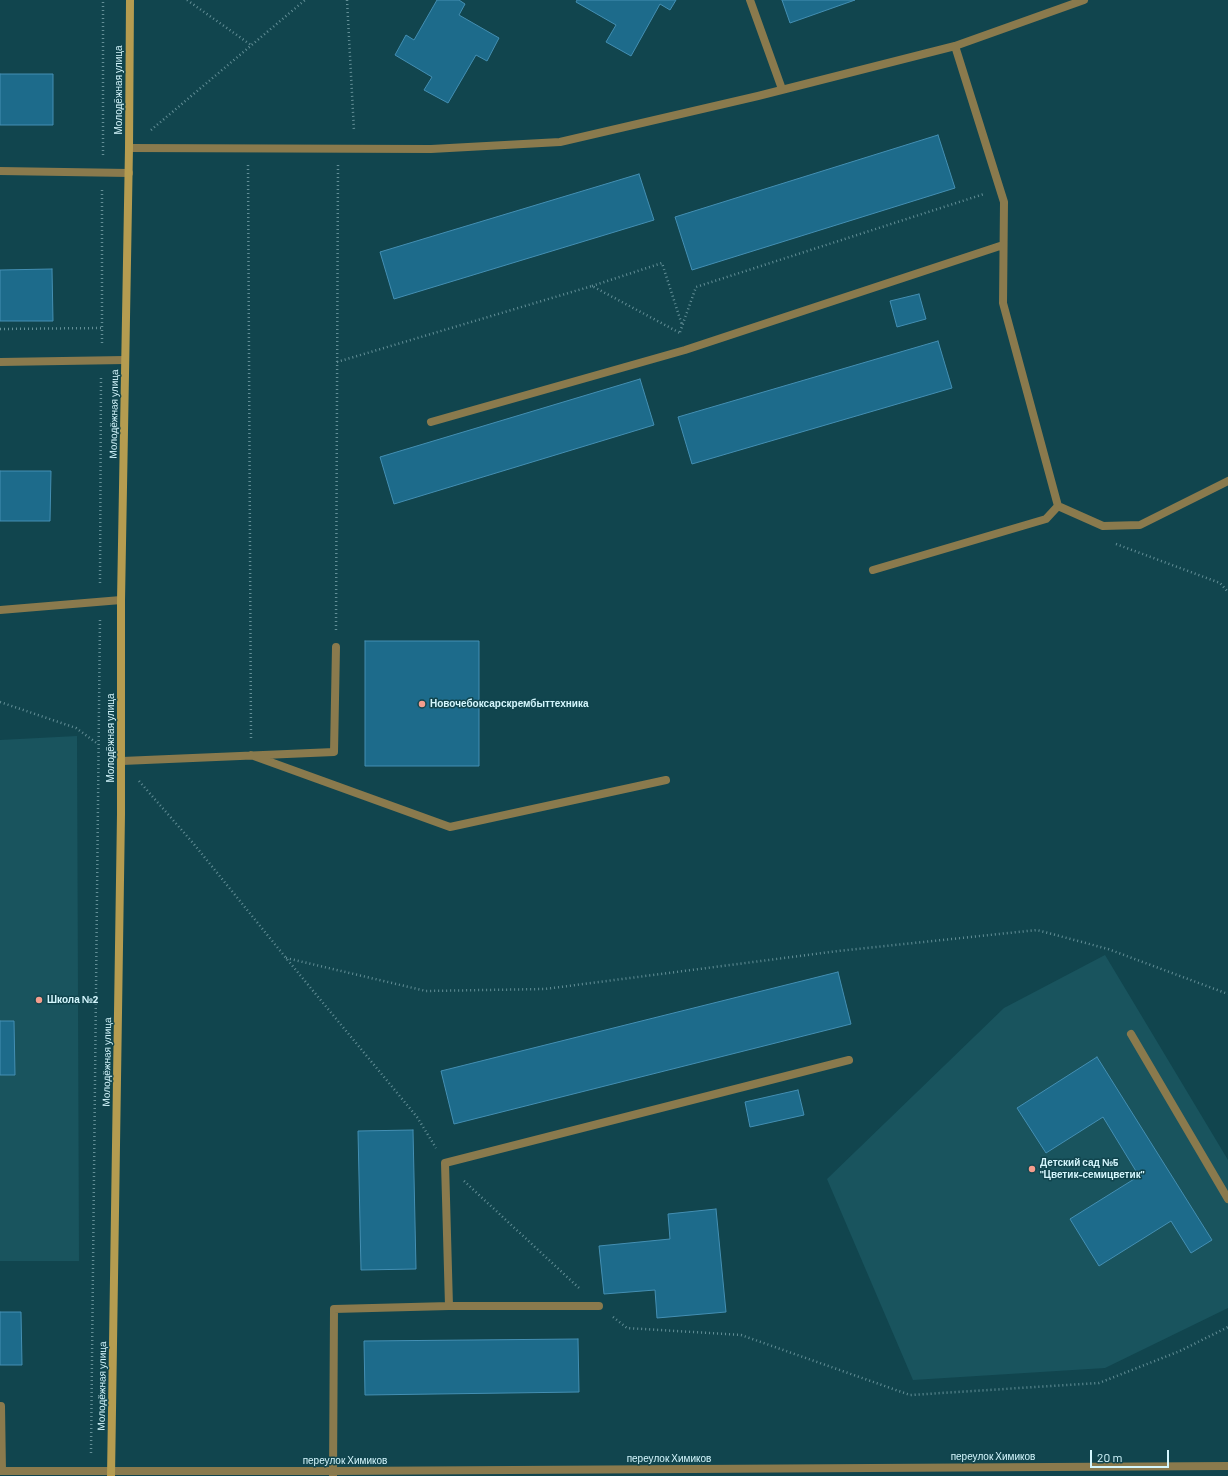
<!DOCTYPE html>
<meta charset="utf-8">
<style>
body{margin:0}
#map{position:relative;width:1228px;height:1476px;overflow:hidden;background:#11454e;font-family:Barlow,sans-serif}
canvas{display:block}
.scale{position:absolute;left:1090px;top:1450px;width:79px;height:18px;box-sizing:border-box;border:2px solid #d4f6fd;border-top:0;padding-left:5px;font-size:12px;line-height:14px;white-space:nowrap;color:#d4f6fd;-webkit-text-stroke:3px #11454e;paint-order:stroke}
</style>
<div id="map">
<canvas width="1228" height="1476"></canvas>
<div class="scale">20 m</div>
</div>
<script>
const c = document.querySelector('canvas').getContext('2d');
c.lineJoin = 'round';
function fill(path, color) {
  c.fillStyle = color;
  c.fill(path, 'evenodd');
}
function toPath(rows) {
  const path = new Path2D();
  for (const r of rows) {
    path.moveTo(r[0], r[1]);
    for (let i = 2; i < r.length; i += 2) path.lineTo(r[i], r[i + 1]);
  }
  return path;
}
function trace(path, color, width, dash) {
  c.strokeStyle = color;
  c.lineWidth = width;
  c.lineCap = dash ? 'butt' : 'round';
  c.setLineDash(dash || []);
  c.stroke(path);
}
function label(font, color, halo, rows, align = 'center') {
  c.font = font + ' Barlow,sans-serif';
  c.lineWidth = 3;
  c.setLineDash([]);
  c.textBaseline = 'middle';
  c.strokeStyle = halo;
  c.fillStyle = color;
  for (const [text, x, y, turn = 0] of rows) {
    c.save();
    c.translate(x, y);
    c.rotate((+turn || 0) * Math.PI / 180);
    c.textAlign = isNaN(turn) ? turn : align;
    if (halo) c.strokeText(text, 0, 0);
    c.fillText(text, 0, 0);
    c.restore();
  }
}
fill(toPath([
 [77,736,79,1261,0,1261,0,740],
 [1105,955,1228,1160,1228,1308,1105,1368,913,1380,827,1179,1004,1008]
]), '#19545e');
const building = toPath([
 [437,0,459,0,465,4,459,15,499,38,487,61,476,55,448,103,424,90,432,77,395,55,406,35,414,40,437,0],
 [577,0,676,0,670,10,660,4,631,56,606,42,616,25,576,2,577,0],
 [782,0,855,0,790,23,782,0],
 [0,74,53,74,53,125,0,125,0,74],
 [938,135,955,188,692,270,675,217,938,135],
 [639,174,654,220,394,299,380,252,639,174],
 [52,269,53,321,0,321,0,270,52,269],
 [919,294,926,319,897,327,890,301,919,294],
 [938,341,952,388,692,464,678,417,938,341],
 [640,379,654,425,394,504,380,457,640,379],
 [0,471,51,471,50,521,0,521,0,471],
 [365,641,479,641,479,766,365,766,365,641],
 [838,972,851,1024,454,1124,441,1071,838,972],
 [0,1021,14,1021,15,1075,0,1075,0,1021],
 [1097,1057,1212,1240,1191,1253,1171,1221,1099,1266,1070,1219,1139,1176,1103,1117,1046,1153,1017,1108,1097,1057],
 [798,1090,804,1115,750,1127,745,1102,798,1090],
 [413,1130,416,1269,361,1270,358,1131,413,1130],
 [716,1209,726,1312,657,1318,655,1290,604,1294,599,1246,670,1239,668,1214,716,1209],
 [0,1312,21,1312,22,1365,0,1365,0,1312],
 [578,1339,579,1392,365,1395,364,1341,578,1339]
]);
fill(building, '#1d6b8b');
trace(building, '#448fb3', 1);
trace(toPath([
 [187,0,251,45],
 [347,0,354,131],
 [151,130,305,0],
 [103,155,103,0],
 [248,165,251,738],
 [592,286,662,263,682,325],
 [0,329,102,328],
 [680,332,696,287,984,194],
 [102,343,102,190],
 [337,362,592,286,680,333],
 [1116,544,1220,583,1228,592],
 [100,583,101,378],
 [336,630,338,165],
 [0,702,76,728,98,744],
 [139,781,193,843,286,958,417,1117,436,1148],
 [286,958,426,991,545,989,838,951,1037,930,1108,949,1228,994],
 [464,1181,579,1288],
 [613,1317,627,1328,741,1335,910,1395,1099,1383,1180,1351,1228,1327],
 [91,1453,100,618]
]), '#638f97', 2.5, [1, 3]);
trace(toPath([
 [750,0,782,89],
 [955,46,1004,202,1003,303,1058,506,1103,526,1140,525,1228,481],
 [129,148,431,149,560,142,758,96,955,46,1084,0],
 [0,171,129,173],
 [0,362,125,360],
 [431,422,685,350,1003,245],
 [873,570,1046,519,1058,506],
 [0,610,121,600],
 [251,755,450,827,666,780],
 [122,761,334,752,336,647],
 [1131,1034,1228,1199],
 [449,1306,599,1306],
 [0,1406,1,1406,2,1471,0,1471],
 [2,1471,111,1471],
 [333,1476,334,1309,449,1306,445,1163,849,1060]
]), '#8a7a4d', 8);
trace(toPath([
 [111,1471,333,1471,1228,1466]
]), '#8a7a4d', 8);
trace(toPath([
 [111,1476,121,814,121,600,129,148,130,0]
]), '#b59c50', 8);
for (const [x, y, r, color] of [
 [422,704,4,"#f49d8d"],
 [39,1000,4,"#f49d8d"],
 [1032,1169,4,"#f49d8d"]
]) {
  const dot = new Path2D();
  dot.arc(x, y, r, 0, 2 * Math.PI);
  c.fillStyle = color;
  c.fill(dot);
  trace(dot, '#11454e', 1.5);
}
label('10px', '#d4f6fd', '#11454e', [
 ["Молодёжная улица",119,90,-90],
 ["Молодёжная улица",114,414,-89],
 ["Молодёжная улица",111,738,-90],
 ["Молодёжная улица",107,1062,-89],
 ["Молодёжная улица",102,1386,-89],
 ["переулок Химиков",993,1457],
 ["переулок Химиков",669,1459],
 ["переулок Химиков",345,1461]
]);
label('bold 10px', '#d4f6fd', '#11454e', [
 ["Новочебоксарскрембыттехника",430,704],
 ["Школа №2",47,1000],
 ["Детский сад №5",1040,1163],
 ["\"Цветик-семицветик\"",1040,1175]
], 'left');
</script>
